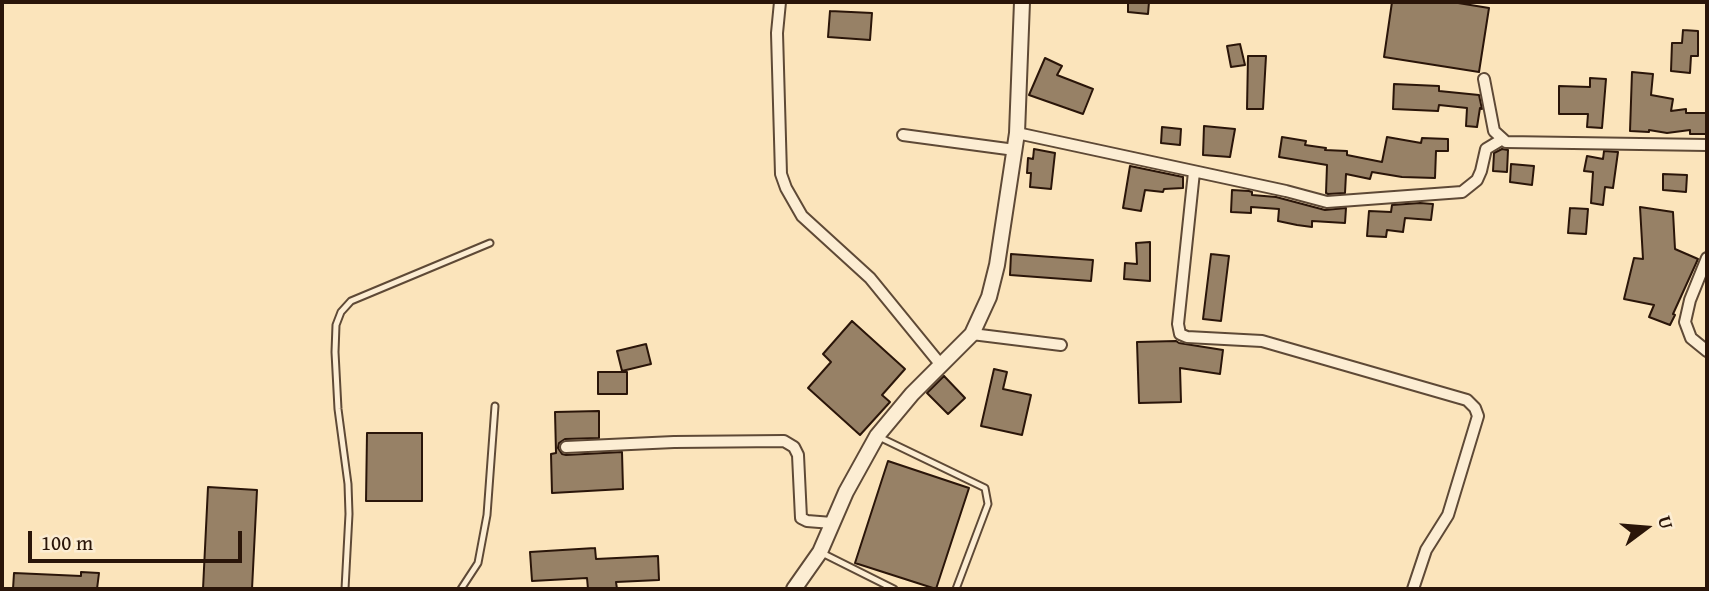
<!DOCTYPE html>
<style>
body{margin:0}
#map{position:relative;width:1709px;height:591px;overflow:hidden;background:#fbe4bb;font-family:"Gentium Book Plus",serif}
canvas{display:block}
.frame{position:absolute;inset:0;border:4px solid #2a1509;pointer-events:none}
.north{position:absolute;left:1611px;top:493px;width:70px;height:70px;-webkit-text-stroke:5px #fcedd3;paint-order:stroke;rotate:74deg;font-size:19px;font-weight:700;line-height:28px;text-align:center;color:#2a1509}
.north::after{content:'';display:block;margin:auto;width:24px;height:32px;background:#2a1509;clip-path:polygon(50% 0,100% 100%,50% 72%,0 100%)}
.scale{position:absolute;left:28px;top:531px;width:214px;height:32px;box-sizing:border-box;border:4px solid #2a1509;border-top:0;padding-left:9px;font-size:21px;line-height:24px;white-space:nowrap;color:#2a1509;-webkit-text-stroke:5px #fcedd3;paint-order:stroke}
</style>
<div id="map">
<canvas width="1709" height="591"></canvas>
<div class="frame"></div>
<div class="north">U</div>
<div class="scale">100 m</div>
</div>
<script>
const c = document.querySelector('canvas').getContext('2d');
c.lineJoin = 'round';
function fill(path, color) {
  c.fillStyle = color;
  c.fill(path, 'evenodd');
}
function toPath(rows) {
  const path = new Path2D();
  for (const r of rows) {
    path.moveTo(r[0], r[1]);
    for (let i = 2; i < r.length; i += 2) path.lineTo(r[i], r[i + 1]);
  }
  return path;
}
function trace(path, color, width, dash) {
  c.strokeStyle = color;
  c.lineWidth = width;
  c.lineCap = dash ? 'butt' : 'round';
  c.setLineDash(dash || []);
  c.stroke(path);
}
const building = toPath([
 [1128,2,1149,2,1148,14,1128,12,1128,2],
 [1392,2,1452,2,1489,8,1479,72,1384,57,1392,2],
 [830,11,872,13,870,40,828,37,830,11],
 [1683,30,1698,31,1698,56,1691,56,1690,73,1671,71,1672,43,1682,43,1683,30],
 [1240,44,1245,65,1231,67,1227,46,1240,44],
 [1248,56,1266,56,1263,109,1247,109,1248,56],
 [1045,58,1062,66,1057,75,1093,89,1083,114,1029,95,1045,58],
 [1632,72,1653,74,1651,95,1673,99,1671,111,1686,109,1686,113,1706,113,1707,134,1690,134,1690,130,1667,133,1649,130,1649,132,1630,131,1632,72],
 [1590,78,1606,79,1602,128,1587,127,1588,114,1559,114,1559,86,1590,87,1590,78],
 [1394,84,1439,86,1439,91,1479,95,1482,109,1480,108,1477,127,1466,126,1467,108,1439,105,1438,111,1393,109,1394,84],
 [1204,126,1235,129,1230,157,1203,155,1204,126],
 [1162,127,1181,129,1180,145,1161,143,1162,127],
 [1282,137,1306,141,1305,145,1326,148,1325,150,1347,151,1347,155,1382,162,1387,137,1421,143,1422,138,1448,139,1448,151,1436,151,1435,178,1402,177,1372,172,1370,179,1346,174,1345,193,1328,194,1326,193,1327,165,1279,157,1282,137],
 [1034,149,1055,153,1051,189,1030,187,1031,173,1027,173,1028,158,1033,159,1034,149],
 [1502,149,1508,150,1507,172,1493,171,1494,153,1502,149],
 [1604,151,1618,152,1613,188,1605,187,1603,205,1591,203,1593,172,1584,171,1587,156,1603,159,1604,151],
 [1511,164,1534,166,1532,185,1510,182,1511,164],
 [1130,166,1183,177,1183,188,1164,189,1163,192,1145,190,1141,211,1123,208,1130,166],
 [1663,174,1687,175,1686,192,1663,190,1663,174],
 [1232,190,1249,191,1252,192,1252,195,1276,197,1325,210,1346,208,1345,223,1312,221,1312,227,1297,225,1278,221,1279,209,1251,207,1251,213,1231,212,1232,190],
 [1420,203,1433,204,1431,220,1405,218,1403,232,1387,230,1386,237,1367,236,1369,211,1391,212,1392,205,1420,203],
 [1640,207,1673,212,1675,249,1698,259,1673,314,1675,315,1670,325,1649,317,1654,305,1624,299,1634,258,1643,259,1640,207],
 [1570,208,1588,209,1586,234,1568,233,1570,208],
 [1150,242,1150,281,1124,279,1125,263,1137,264,1136,243,1150,242],
 [1011,254,1093,260,1091,281,1010,275,1011,254],
 [1211,254,1229,256,1221,321,1203,319,1211,254],
 [852,321,905,369,882,395,890,402,860,435,808,388,831,362,823,354,852,321],
 [1176,341,1179,343,1223,350,1220,374,1180,368,1181,402,1139,403,1137,342,1176,341],
 [646,344,651,364,622,371,617,351,646,344],
 [994,369,1007,372,1003,389,1031,395,1022,435,981,426,994,369],
 [598,372,627,372,627,394,598,394,598,372],
 [944,376,965,398,948,414,927,393,944,376],
 [599,411,599,438,565,439,559,443,558,448,562,454,566,455,622,452,623,489,552,493,551,454,556,453,555,412,599,411],
 [367,433,422,433,422,501,366,501,367,433],
 [888,461,969,488,936,589,855,563,888,461],
 [208,487,257,490,252,589,203,589,208,487],
 [595,548,596,559,658,556,659,580,616,582,617,589,588,589,587,578,532,581,530,552,595,548],
 [81,572,99,573,97,589,13,589,14,573,81,576,81,572]
]);
fill(building, '#978166');
trace(building, '#2a1509', 2);
const service = toPath([
 [877,436,985,488,988,504,956,589],
 [820,552,894,589],
 [345,589,349,514,348,484,338,409,335,352,336,325,341,312,351,301,490,243],
 [461,589,478,563,487,515,495,406]
]);
const minor = toPath([
 [780,2,777,33,781,174,786,188,802,216,870,278,941,365],
 [1484,79,1494,131,1506,142,1707,145],
 [1017,133,1286,191,1327,202,1462,192,1477,180,1481,171,1486,149,1501,140],
 [903,135,1015,150],
 [1194,172,1178,324,1180,334,1187,337,1262,341,1467,400,1475,408,1478,416,1448,515,1426,550,1413,589],
 [1707,258,1690,300,1685,322,1691,338,1707,351],
 [972,334,1061,345],
 [566,447,674,442,784,441,794,447,798,455,801,518,807,521,832,523]
]);
const tertiary = toPath([
 [794,589,820,552,846,492,877,436,912,394,972,334,989,297,997,265,1017,133,1022,2]
]);
trace(service, '#5e4936', 9);
trace(minor, '#5e4936', 14);
trace(tertiary, '#5e4936', 18);
trace(service, '#fcedd3', 5);
trace(minor, '#fcedd3', 10);
trace(tertiary, '#fcedd3', 14);
</script>
